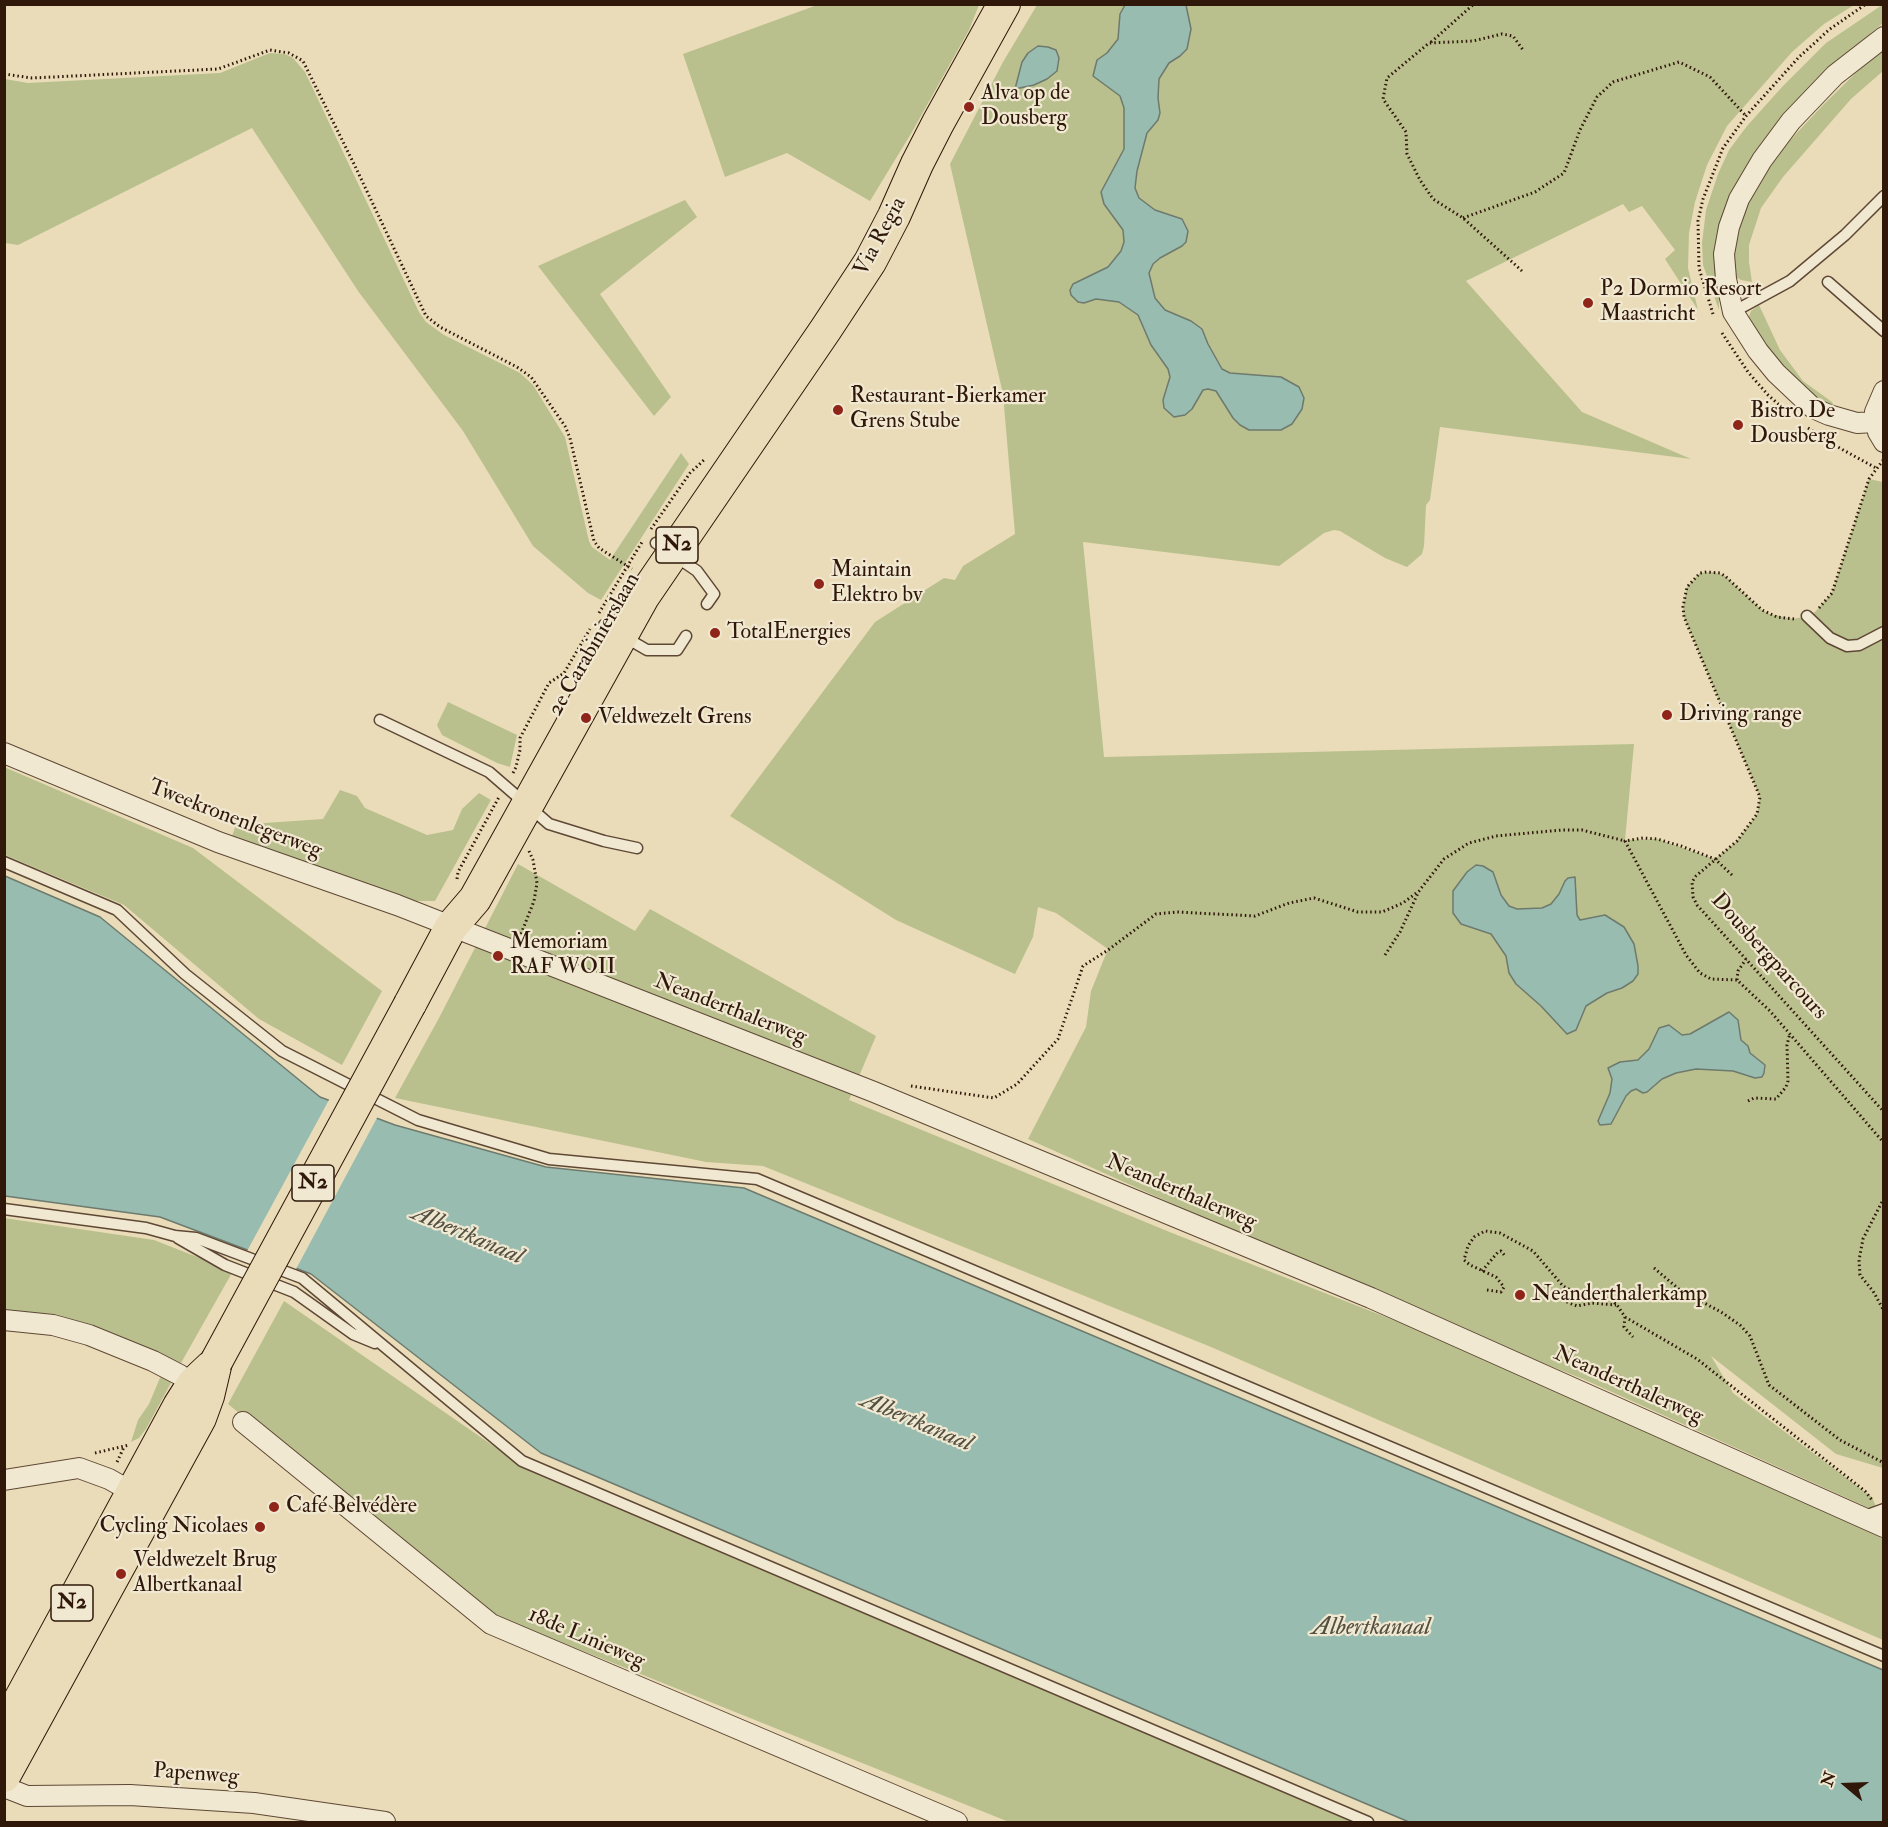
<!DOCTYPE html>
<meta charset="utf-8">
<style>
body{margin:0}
#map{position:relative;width:1888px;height:1827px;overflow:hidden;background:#eadcb8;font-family:"IM FELL Double Pica",serif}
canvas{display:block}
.frame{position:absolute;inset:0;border:6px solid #2f1709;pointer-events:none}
.north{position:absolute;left:1816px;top:1755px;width:60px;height:60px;-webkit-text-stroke:4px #f1e8d1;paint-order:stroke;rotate:289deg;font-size:16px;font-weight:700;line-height:24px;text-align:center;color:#2f1709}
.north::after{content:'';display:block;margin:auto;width:21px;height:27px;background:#2f1709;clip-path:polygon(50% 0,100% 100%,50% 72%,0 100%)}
</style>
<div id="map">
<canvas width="1888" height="1827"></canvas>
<div class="frame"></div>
<div class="north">N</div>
</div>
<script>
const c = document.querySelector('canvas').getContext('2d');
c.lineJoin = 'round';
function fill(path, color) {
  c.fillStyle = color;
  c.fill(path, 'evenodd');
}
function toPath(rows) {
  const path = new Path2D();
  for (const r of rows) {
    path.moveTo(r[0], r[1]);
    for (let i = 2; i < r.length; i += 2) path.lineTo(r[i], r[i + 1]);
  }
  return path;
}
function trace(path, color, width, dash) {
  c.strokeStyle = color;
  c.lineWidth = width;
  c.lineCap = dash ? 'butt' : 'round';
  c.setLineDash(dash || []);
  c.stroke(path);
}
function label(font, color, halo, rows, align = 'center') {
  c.font = font + ' "IM FELL Double Pica",serif';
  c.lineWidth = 4.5;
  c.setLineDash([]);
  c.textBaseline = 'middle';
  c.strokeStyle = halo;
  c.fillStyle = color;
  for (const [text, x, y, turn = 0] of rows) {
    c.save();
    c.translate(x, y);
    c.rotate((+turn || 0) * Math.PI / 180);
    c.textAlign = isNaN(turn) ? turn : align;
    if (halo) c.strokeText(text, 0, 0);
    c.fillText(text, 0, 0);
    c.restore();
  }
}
fill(toPath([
 [820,4,979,5,969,30,912,132,870,201,787,153,725,177,683,54],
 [1037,5,1854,5,1824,24,1792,52,1727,126,1707,165,1695,202,1689,233,1688,268,1698,310,1665,259,1675,250,1642,206,1629,212,1623,204,1466,281,1582,412,1691,459,1440,427,1430,500,1426,505,1424,546,1422,554,1407,567,1385,558,1340,531,1334,530,1324,533,1279,566,1083,542,1104,757,1634,744,1625,840,1657,839,1715,859,1737,841,1757,814,1760,797,1684,617,1683,607,1687,587,1700,573,1714,572,1725,576,1762,610,1770,614,1793,619,1807,616,1815,612,1832,593,1869,479,1883,482,1883,1468,1836,1454,1711,1356,1733,1393,1872,1497,1878,1512,1583,1379,1405,1308,1028,1139,1086,1027,1091,991,1108,949,1056,913,1038,907,1033,937,1015,974,896,920,730,816,875,622,944,578,955,580,963,566,1015,534,1003,394,950,164,1003,62],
 [1882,5,1883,23,1872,32,1810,89,1718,257,1719,310,1703,265,1702,243,1706,210,1718,174,1729,150,1747,126,1782,87,1826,43],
 [1883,50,1883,71,1851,99,1783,177,1761,208,1749,245,1749,262,1752,282,1741,280,1732,275,1733,244,1745,209,1757,184,1780,151,1823,105,1866,63],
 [270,53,285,54,293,58,305,72,419,312,426,322,444,335,520,373,533,385,565,437,589,541,592,547,610,560,681,453,689,464,601,600,588,593,533,546,463,431,358,291,252,128,18,245,5,243,5,79,28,83,220,73],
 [685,200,697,217,600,294,671,397,654,416,538,266],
 [1759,305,1780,350,1803,381,1832,402,1836,411,1816,402,1774,363,1747,321,1751,311],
 [448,702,517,735,510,767,497,763,442,735,437,725],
 [4,767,193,848,382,991,342,1065,259,1019,124,905,5,855],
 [340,790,357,796,365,808,427,835,453,830,462,809,479,793,491,800,435,901,407,901,231,839,236,825,323,819],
 [518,864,635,931,650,909,876,1036,849,1100,1172,1233,1727,1451,1883,1539,1883,1640,1211,1347,763,1166,706,1162,395,1098,439,1018],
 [4,1218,154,1240,233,1271,181,1363,90,1325,55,1314,5,1311],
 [284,1301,531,1472,1353,1822,1009,1822,501,1618,450,1587,228,1404],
 [162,1373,172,1381,146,1429,139,1438,131,1442,138,1420,149,1404]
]), '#b9c08d');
const water = toPath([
 [1125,5,1186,5,1191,29,1187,49,1180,56,1169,63,1159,79,1158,98,1160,113,1158,120,1147,133,1137,171,1135,188,1139,198,1155,210,1182,219,1188,231,1186,242,1182,246,1160,258,1153,264,1149,273,1155,298,1165,310,1191,321,1202,329,1208,344,1222,369,1230,373,1281,377,1299,387,1304,398,1302,409,1292,424,1281,430,1249,430,1240,425,1233,418,1216,391,1208,389,1203,390,1192,409,1185,415,1174,417,1164,408,1163,400,1170,377,1168,369,1151,345,1138,315,1119,302,1096,299,1084,303,1078,302,1071,295,1070,290,1073,284,1108,267,1121,251,1124,242,1123,230,1104,204,1101,192,1124,149,1124,108,1120,96,1093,76,1097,60,1107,53,1118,39,1120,14,1125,5],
 [1038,46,1048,47,1056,50,1059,58,1057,71,1047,79,1034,85,1015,89,1022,62,1028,53,1038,46],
 [1476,865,1483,866,1493,872,1501,895,1509,906,1517,909,1542,908,1551,904,1559,894,1565,881,1568,878,1575,877,1577,915,1580,920,1605,915,1624,927,1634,944,1638,966,1638,974,1633,981,1622,988,1607,993,1586,1006,1576,1030,1567,1034,1541,1006,1516,984,1509,973,1506,956,1491,934,1461,924,1453,913,1453,891,1467,872,1476,865],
 [5,876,100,917,320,1097,395,1125,546,1167,744,1188,1883,1670,1883,1822,1409,1822,541,1453,311,1274,160,1217,5,1196,5,876],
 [1729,1012,1738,1020,1741,1040,1748,1046,1750,1053,1765,1065,1764,1073,1762,1077,1755,1078,1733,1071,1696,1069,1676,1073,1662,1079,1647,1092,1643,1093,1636,1089,1631,1091,1626,1096,1611,1124,1600,1125,1598,1121,1610,1093,1612,1079,1608,1068,1620,1062,1638,1060,1649,1049,1659,1028,1669,1025,1682,1035,1690,1034,1729,1012]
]);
fill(water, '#98bcb0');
trace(water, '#6e7a6d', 1.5);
fill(toPath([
 [330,1098,378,1116,295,1271,246,1253]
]), '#eadcb8');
const service = toPath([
 [1828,282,1884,331],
 [1733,312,1790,281,1845,235,1884,196],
 [656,543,697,571,714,594,707,604],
 [1807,616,1830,638,1847,646,1859,645,1884,632],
 [604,625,647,650,677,650,686,636],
 [380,720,489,772,549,824,604,841,637,848],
 [4,862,117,910,185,974,282,1051,418,1120,549,1159,757,1179,1884,1656],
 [4,1209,146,1228,175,1236,196,1238,302,1278,522,1461,1368,1822],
 [178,1238,225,1265,294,1292,353,1334,375,1343],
 [1862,1517,1884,1509]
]);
const minor = toPath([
 [1884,391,1875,412,1878,432,1884,442],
 [1875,422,1857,423,1829,415,1813,408,1776,373,1758,351,1733,312,1726,279,1724,254,1729,227,1739,199,1762,160,1791,121,1835,75,1884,37],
 [4,753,218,842,397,905,874,1092,1371,1298,1884,1527],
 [4,1320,53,1325,89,1335,153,1361,180,1375,200,1390],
 [243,1422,491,1624,957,1822],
 [4,1480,79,1468,109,1479,141,1497],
 [4,1787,27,1796,130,1795,254,1803,385,1822]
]);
const primary = toPath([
 [410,1004,451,927,475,899,643,597,826,329,870,262,894,216,917,164,938,123,1004,4],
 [4,1729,179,1406,193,1384,211,1367],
 [4,1776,200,1418,208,1396,216,1362]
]);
trace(service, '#5e4835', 13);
trace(minor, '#5e4835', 22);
trace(primary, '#2f1709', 34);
trace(toPath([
 [1431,42,1474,4],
 [4,74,32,78,218,69,270,50,289,53,303,61,355,166,426,316,440,327,517,367,531,377,565,426,570,438,594,541,599,548,632,569],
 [1463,218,1535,192,1564,173,1580,130,1597,97,1613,82,1679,62,1710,77,1746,116],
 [1522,271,1463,218,1433,199,1420,180,1407,154,1406,132,1383,99,1387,78,1429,43,1473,41,1502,34,1513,36,1523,50],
 [1713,314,1699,268,1698,221,1703,199,1723,148,1746,116,1799,57,1830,29,1866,4],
 [1722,333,1748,372,1768,395,1784,409],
 [1808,428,1836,446,1876,468],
 [651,529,690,473,705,459],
 [1819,608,1832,593,1869,479,1884,459],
 [599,613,642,542],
 [1794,619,1777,617,1762,610,1725,576,1720,573,1707,572,1700,573,1687,587,1683,607,1684,617,1760,797,1757,814,1737,841,1696,876,1692,882,1693,897,1697,905,1884,1112],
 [513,773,516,767,520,750,520,738,549,683,564,673,590,629],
 [1732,875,1715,859,1681,846,1657,839,1643,838,1625,841,1686,955,1700,973,1711,979,1737,980,1770,1011,1884,1143],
 [457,879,458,872,499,797],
 [521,934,534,901,537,883,533,860,529,851],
 [1385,955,1400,932,1418,893],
 [1737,980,1738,971,1746,959],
 [911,1086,994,1098,1017,1084,1058,1039,1083,966,1108,950,1156,914,1177,912,1255,916,1289,903,1314,898,1358,912,1382,912,1403,903,1419,891,1444,859,1469,843,1496,836,1562,830,1582,830,1625,841],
 [1748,1101,1754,1098,1776,1099,1786,1087,1788,1081,1787,1045,1790,1033],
 [1884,1198,1863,1239,1859,1260,1860,1275,1873,1291,1884,1311],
 [1654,1268,1680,1290,1721,1312,1740,1325,1750,1336,1769,1385,1840,1440,1884,1463],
 [1482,1271,1498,1252,1501,1251,1505,1256],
 [1487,1290,1501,1292,1504,1287,1496,1277,1470,1265,1464,1260,1468,1246,1474,1237,1485,1231,1500,1233,1533,1251,1563,1286,1580,1295,1610,1299,1617,1305,1625,1317,1697,1359,1865,1491,1872,1500],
 [1554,1297,1577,1306,1592,1303,1616,1305],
 [1625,1317,1624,1327,1633,1337],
 [95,1453,129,1445],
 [117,1462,124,1447]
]), '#2f1709', 3, [1.5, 3]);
trace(service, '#f1e8d1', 10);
trace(minor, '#f1e8d1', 20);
trace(primary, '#eadcb8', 32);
const primaryBridge = toPath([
 [216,1362,410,1004]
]);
trace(primaryBridge, '#2f1709', 34, []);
trace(primaryBridge, '#eadcb8', 32);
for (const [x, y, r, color] of [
 [969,107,6,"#8f2418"],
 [1588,303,6,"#8f2418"],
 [838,410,6,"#8f2418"],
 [1738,425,6,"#8f2418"],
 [819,584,6,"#8f2418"],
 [715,633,6,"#8f2418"],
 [1667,715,6,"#8f2418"],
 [586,718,6,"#8f2418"],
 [498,956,6,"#8f2418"],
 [1520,1295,6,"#8f2418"],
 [274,1507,6,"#8f2418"],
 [260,1527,6,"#8f2418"],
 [121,1574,6,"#8f2418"]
]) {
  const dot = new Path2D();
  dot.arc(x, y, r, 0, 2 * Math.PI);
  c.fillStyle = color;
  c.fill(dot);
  trace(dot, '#f1e8d1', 2);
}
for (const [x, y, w] of [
 [677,545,42],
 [313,1183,42],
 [72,1603,42]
]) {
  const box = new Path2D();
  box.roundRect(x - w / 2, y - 18, w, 36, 4.5);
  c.fillStyle = '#f1e8d1';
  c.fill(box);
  trace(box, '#2f1709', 1.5);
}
label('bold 21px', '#2f1709', null, [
 ["N2",677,545],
 ["N2",313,1183],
 ["N2",72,1603]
]);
label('22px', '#2f1709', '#f1e8d1', [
 ["Alva op de",981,94],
 ["Dousberg",981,119],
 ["P2 Dormio Resort",1600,290],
 ["Maastricht",1600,315],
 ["Restaurant-Bierkamer",850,397],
 ["Grens Stube",850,422],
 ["Bistro De",1750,412],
 ["Dousberg",1750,437],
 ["Maintain",831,571],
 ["Elektro bv",831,596],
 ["TotalEnergies",727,633],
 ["Driving range",1679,715],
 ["Veldwezelt Grens",598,718],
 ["Memoriam",510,943],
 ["RAF WOII",510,968],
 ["Neanderthalerkamp",1532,1295],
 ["Café Belvédère",286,1507],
 ["Cycling Nicolaes",248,1527,"right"],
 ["Veldwezelt Brug",133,1561],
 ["Albertkanaal",133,1586]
], 'left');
label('22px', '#2f1709', '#f1e8d1', [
 ["Via Regia",881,237,-62],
 ["2e Carabinierslaan",595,645,-60],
 ["Tweekronenlegerweg",235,820,21],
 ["Dousbergparcours",1768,957,48],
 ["Neanderthalerweg",730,1010,21],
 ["Neanderthalerweg",1181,1193,23],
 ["Neanderthalerweg",1628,1386,24],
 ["18de Linieweg",586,1639,23],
 ["Papenweg",196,1775,4]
]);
label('italic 24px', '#545143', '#f1e8d1', [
 ["Albertkanaal",467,1236,23],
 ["Albertkanaal",916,1423,23],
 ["Albertkanaal",1371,1629]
]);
</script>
